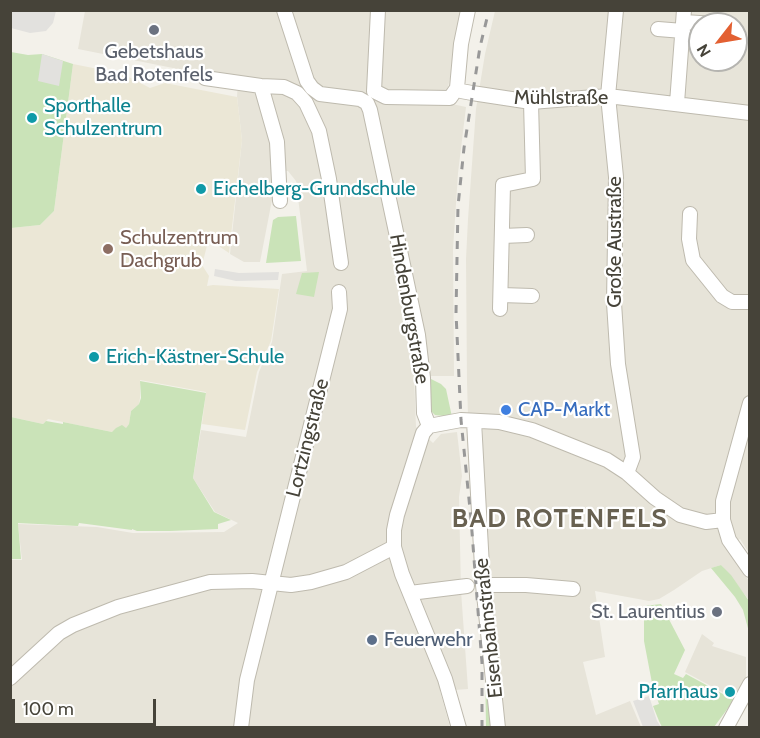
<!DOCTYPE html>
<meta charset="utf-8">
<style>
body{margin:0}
#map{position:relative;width:760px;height:738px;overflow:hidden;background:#f3f1ea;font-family:Cabin,sans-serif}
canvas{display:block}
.frame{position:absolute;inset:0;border:12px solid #464339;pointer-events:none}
.north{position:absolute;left:688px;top:12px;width:60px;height:60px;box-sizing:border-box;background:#fff;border:2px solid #b5b4b0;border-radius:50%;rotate:239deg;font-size:16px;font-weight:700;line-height:24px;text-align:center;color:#464339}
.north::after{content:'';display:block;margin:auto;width:21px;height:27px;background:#e36032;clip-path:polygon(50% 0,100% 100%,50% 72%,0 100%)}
.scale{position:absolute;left:12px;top:699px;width:144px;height:27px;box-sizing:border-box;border:3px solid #464339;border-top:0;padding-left:8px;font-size:18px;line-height:21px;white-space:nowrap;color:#464339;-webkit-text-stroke:4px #fff;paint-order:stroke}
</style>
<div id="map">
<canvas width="760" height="738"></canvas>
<div class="frame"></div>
<div class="north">N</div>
<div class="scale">100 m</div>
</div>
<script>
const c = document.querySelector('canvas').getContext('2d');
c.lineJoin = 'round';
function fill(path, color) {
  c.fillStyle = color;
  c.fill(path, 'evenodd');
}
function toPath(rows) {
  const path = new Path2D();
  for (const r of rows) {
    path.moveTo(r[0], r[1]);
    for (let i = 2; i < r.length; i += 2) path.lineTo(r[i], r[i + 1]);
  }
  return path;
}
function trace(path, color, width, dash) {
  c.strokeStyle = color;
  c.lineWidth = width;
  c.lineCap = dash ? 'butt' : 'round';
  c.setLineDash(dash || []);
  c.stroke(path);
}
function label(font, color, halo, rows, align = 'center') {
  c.font = font + ' Cabin,sans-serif';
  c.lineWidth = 4.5;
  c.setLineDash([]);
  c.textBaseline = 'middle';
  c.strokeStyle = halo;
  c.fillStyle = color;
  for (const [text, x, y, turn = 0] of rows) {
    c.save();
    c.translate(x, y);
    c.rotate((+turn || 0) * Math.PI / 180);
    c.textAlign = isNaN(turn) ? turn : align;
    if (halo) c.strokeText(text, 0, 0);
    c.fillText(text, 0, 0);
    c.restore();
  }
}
fill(toPath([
 [85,11,466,11,447,91,452,104,466,107,458,173,453,249,454,376,414,376,416,427,433,443,441,434,457,432,462,476,459,497,461,591,468,689,440,691,450,727,11,728,10,560,22,560,18,524,97,527,133,533,224,532,238,523,215,512,193,478,201,430,246,437,259,372,272,342,282,274,307,271,296,181,288,171,273,170,272,200,260,262,244,262,230,254,242,140,237,97,238,81,78,49],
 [495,11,749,11,749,553,740,539,726,548,749,581,749,600,721,565,702,571,674,590,659,599,649,601,595,591,605,657,583,662,596,715,630,701,641,727,504,727,492,636,482,488,483,414,468,415,467,382,466,259,468,219,476,109,485,54],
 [700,24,736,24,736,60,700,60],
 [702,634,714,643,712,646,746,657,746,678,735,699,685,672]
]), '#e7e4d9');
fill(toPath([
 [73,64,123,74,150,88,165,83,237,97,242,140,229,253,217,245,208,242,202,265,209,276,207,286,213,285,279,289,271,341,257,372,245,430,202,424,206,392,140,380,140,398,139,404,131,411,129,424,126,428,112,432,48,419,43,424,11,417,11,228,40,225,54,211]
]), '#ebe7d6');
fill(toPath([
 [11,52,28,55,42,54,73,64,54,211,40,225,11,228],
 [296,216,301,261,266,263,273,220,278,217],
 [319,272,314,297,296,294,302,273],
 [427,377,441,384,446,389,452,417,435,415,430,410],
 [140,381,206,393,193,478,214,512,231,520,218,524,218,529,170,531,137,531,132,529,132,530,79,523,78,526,18,523,21,559,11,559,11,417,43,424,46,421,63,424,63,422,112,432,116,428,122,425,126,428,129,424,131,411,139,404,141,398],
 [721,565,731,575,749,601,749,632,743,610,735,597,711,568],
 [661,604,685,650,674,674,683,678,686,674,734,700,714,727,662,727,659,721,653,706,659,704,652,683,644,641,644,606],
 [485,662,495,727,486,727]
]), '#cae3b8');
fill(toPath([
 [10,11,11,10,56,11,53,23,46,31,30,33,11,28],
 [42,54,63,61,59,86,38,81],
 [215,269,239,273,279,272,278,280,236,281,214,276],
 [649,696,657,721,661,727,643,727,633,701]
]), '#e2e1de');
const minor = toPath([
 [284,10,307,81,312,88,320,94,360,99,367,103,370,110,418,335,423,378,424,413,429,426],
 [378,10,374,91,386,97,450,98,457,88,461,91,472,93,531,102,608,96,750,113],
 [616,10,608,96,616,177,614,303,618,364,633,457,627,473],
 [684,22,715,24],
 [658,29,683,31],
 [205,78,261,86,284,87,297,93,306,103,319,131,329,179,341,263],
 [261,86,277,142,280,201],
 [457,88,461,44,468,10],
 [677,103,684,10],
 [690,214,689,239,693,260,722,296,732,302,750,302],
 [502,236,527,235],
 [501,295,532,296],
 [500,309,503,185,533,179,531,102],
 [750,403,723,501,723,520,729,540,750,570],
 [474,421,483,585,498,728],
 [429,426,461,420,499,422,532,430,607,460,627,473,655,498,680,515,706,522,723,520],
 [429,426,423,433,397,515,394,530,394,547,402,574,445,679,459,728],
 [483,585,526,585,573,589],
 [410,593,467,586],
 [10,678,59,633,73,625,118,607,210,582,252,581,291,585,311,582,346,572,394,547],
 [241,728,247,680,340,309,339,292],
 [726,728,750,684]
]);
trace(minor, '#bebaae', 16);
trace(minor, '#fff', 14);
trace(toPath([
 [482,728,482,663,471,519,461,420,456,313,458,206,464,148,480,47,489,10]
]), '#989898', 3, [8, 8]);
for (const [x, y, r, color] of [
 [154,30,6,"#6b7280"],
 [32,118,6,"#0f9aa8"],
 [201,189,6,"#0f9aa8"],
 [108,249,6,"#8d6e63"],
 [94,357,6,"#0f9aa8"],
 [506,410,6,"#3f7fe0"],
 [717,612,6,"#6b7280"],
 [372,640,6,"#5c6f8a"],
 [730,692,6,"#0f9aa8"]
]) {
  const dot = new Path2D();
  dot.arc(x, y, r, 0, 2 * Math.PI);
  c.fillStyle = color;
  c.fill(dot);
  trace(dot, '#fff', 2);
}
label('20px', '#5b616d', '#fff', [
 ["Gebetshaus",154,52],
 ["Bad Rotenfels",154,75],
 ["St. Laurentius",705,612,"right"]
]);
label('20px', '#464339', '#fff', [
 ["Mühlstraße",561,98],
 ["Große Austraße",615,242,-90],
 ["Hindenburgstraße",409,309,80],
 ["Lortzingstraße",308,438,-76],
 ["Eisenbahnstraße",489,628,-96]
]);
label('20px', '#0d838f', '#fff', [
 ["Sporthalle",44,106],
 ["Schulzentrum",44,129],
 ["Eichelberg-Grundschule",213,189],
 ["Erich-Kästner-Schule",106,357],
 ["Pfarrhaus",718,692,"right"]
], 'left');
label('20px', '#785e54', '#fff', [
 ["Schulzentrum",120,238],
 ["Dachgrub",120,261]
], 'left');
label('20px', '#366cbe', '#fff', [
 ["CAP-Markt",518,410]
], 'left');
label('20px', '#4e5e75', '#fff', [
 ["Feuerwehr",384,640]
], 'left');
c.letterSpacing = '1.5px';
label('bold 26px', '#686151', '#fff', [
 ["BAD ROTENFELS",560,519]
]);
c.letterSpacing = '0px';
</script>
